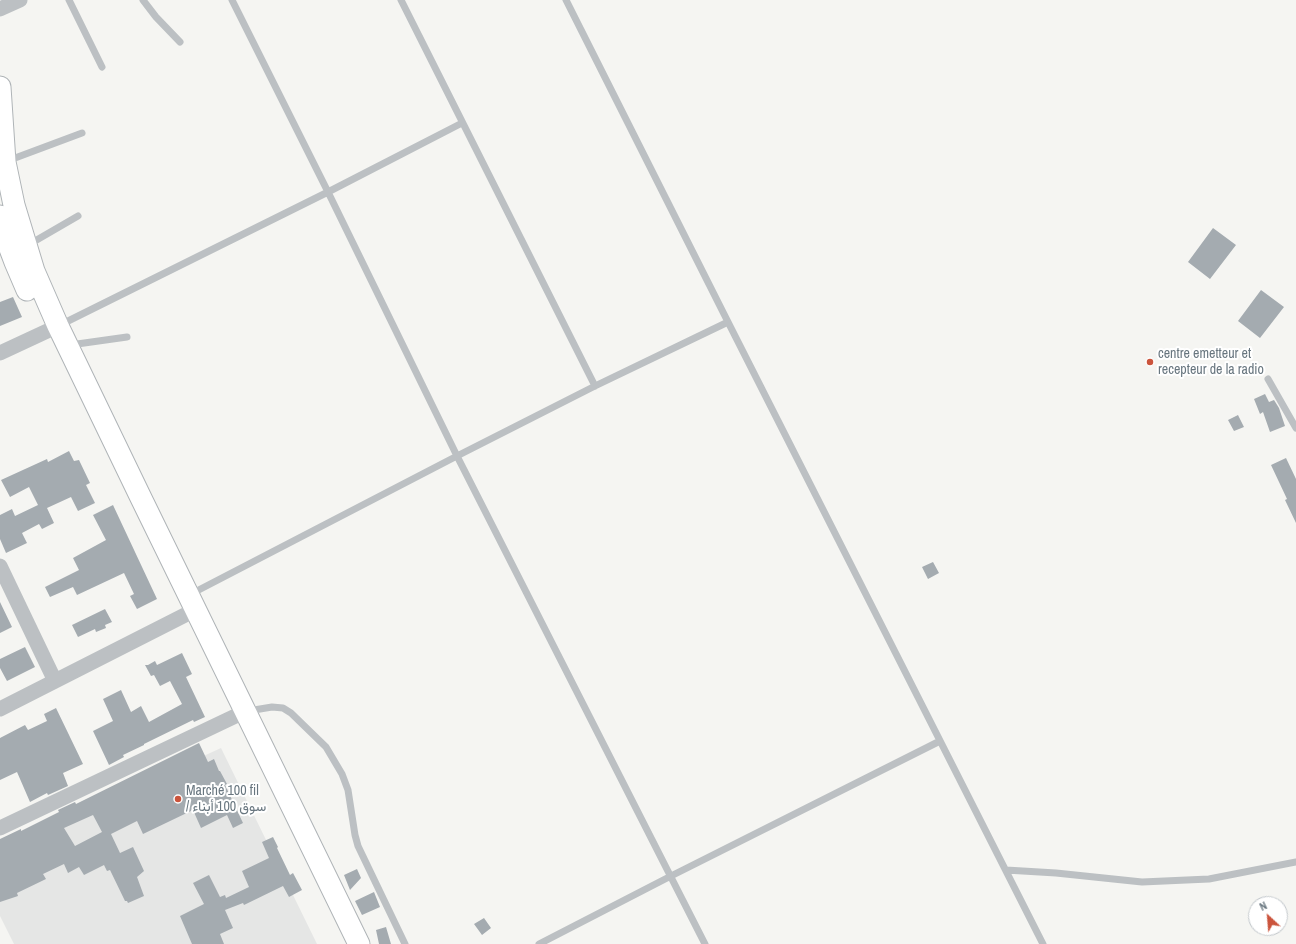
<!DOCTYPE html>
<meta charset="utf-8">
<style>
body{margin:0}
#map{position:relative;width:1296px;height:944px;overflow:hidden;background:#f5f5f2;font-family:"Archivo Narrow",sans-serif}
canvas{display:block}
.north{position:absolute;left:1248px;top:896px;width:40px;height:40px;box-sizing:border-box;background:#fff;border:1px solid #c3c8cc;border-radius:50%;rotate:334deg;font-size:11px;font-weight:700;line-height:16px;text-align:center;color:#68767f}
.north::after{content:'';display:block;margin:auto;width:14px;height:18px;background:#cb543c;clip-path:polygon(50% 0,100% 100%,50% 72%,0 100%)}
</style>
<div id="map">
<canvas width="1296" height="944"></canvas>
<div class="north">N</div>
</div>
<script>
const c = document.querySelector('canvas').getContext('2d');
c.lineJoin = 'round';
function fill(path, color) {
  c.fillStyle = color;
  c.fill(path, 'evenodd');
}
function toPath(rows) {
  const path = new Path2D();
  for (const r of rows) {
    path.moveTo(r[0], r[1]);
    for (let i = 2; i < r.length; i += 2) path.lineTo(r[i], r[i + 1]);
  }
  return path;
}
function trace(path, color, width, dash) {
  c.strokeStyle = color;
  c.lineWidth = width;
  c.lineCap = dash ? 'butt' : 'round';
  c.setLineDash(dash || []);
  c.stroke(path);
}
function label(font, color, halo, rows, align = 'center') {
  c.font = font + ' "Archivo Narrow",Vazirmatn,sans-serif';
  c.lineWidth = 4;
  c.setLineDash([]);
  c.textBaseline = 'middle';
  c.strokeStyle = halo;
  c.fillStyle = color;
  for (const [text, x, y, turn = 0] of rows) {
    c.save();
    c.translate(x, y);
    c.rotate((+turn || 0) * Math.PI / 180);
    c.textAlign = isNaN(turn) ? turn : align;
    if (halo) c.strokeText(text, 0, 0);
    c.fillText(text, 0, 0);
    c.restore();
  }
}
fill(toPath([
 [221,748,317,944,14,944,0,916,0,849]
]), '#e5e6e5');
fill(toPath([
 [1213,228,1236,245,1210,279,1188,262],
 [1261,290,1284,307,1260,338,1238,321],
 [13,297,22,317,0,326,0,302],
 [1265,394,1269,402,1274,400,1279,408,1285,426,1270,432,1263,412,1260,414,1254,399],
 [1238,415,1244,427,1234,431,1228,420],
 [69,451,74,461,79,460,90,483,86,485,95,503,78,511,71,497,47,508,54,523,42,529,39,524,22,533,27,543,6,553,0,539,0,515,12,509,15,516,38,505,29,487,10,497,1,480,47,459,48,462],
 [1286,458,1296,479,1296,523,1285,500,1287,499,1271,465],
 [113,505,157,599,137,609,130,596,134,594,124,573,77,595,73,587,50,597,45,587,79,570,73,558,106,540,93,515],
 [933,562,939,573,928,579,922,567],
 [0,602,12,627,0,633],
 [105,609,112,622,105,625,106,628,96,632,95,629,78,637,72,625],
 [25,647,35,667,7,681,0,668,0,659],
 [182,653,192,674,186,677,205,717,194,722,193,720,144,744,144,745,123,755,124,757,109,765,93,731,113,721,103,699,121,690,131,712,141,706,149,722,182,704,170,681,160,686,154,675,151,676,145,665,148,665,155,661,157,665],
 [56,708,83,764,63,773,68,786,48,795,47,793,30,802,17,772,0,780,0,738,25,725,28,730,47,721,44,714],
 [199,743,208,762,214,759,219,771,220,771,227,784,225,785,243,823,233,828,227,815,201,828,193,810,143,834,137,821,111,834,120,853,133,847,144,871,137,877,144,896,128,903,127,901,125,901,110,870,107,871,104,865,84,875,79,867,68,873,64,864,43,874,46,879,17,893,18,896,0,902,0,839,21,829,21,831,59,812,58,810,75,802,76,804],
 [93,815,102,832,75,846,64,828],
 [273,837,278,847,277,848,290,875,293,873,302,890,289,897,283,886,244,905,243,903,225,910,233,928,220,934,224,944,192,944,180,916,204,904,193,883,209,875,220,897,225,895,226,898,249,887,242,871,269,858,262,842],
 [357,869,361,878,350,890,344,875],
 [374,892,380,907,362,915,355,901],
 [484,918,491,928,482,935,474,924],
 [386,927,391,944,379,944,376,930]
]), '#a4abb0');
const secondary = toPath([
 [0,87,5,162,14,205,34,271,58,326,141,498,359,944],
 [0,216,4,233,15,262,27,290]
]);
trace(secondary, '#afb4b7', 23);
trace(toPath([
 [69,0,102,67],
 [143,0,156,17,180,42],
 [232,0,328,192,457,456,705,944],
 [401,0,595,386],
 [7,161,82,133],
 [28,245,78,216],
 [728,322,1043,944],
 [60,325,328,192,462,123],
 [70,345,127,337],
 [1268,379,1296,428],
 [189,595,457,456,595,386,728,322,566,0],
 [248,711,272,707,283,708,291,713,326,747,342,774,348,790,355,835,358,846,405,944],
 [1006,870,1056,873,1142,882,1209,879,1296,862],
 [539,944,671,876,940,741]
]), '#bcc0c3', 7);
trace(toPath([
 [0,9,20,0],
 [0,353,58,326],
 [0,566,55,681],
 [0,709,185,615],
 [0,828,246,711]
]), '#bcc0c3', 15);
trace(secondary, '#fff', 21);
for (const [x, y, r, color] of [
 [1150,362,4,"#cb543c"],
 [178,799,4,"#cb543c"]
]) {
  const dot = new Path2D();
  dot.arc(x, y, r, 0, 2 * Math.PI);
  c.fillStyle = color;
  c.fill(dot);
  trace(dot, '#fff', 1.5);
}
label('14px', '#68767f', '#fff', [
 ["centre emetteur et",1158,354],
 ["recepteur de la radio",1158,370],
 ["Marché 100 fil",186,791],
 ["/ سوق 100 أبناء",186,807]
], 'left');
</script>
